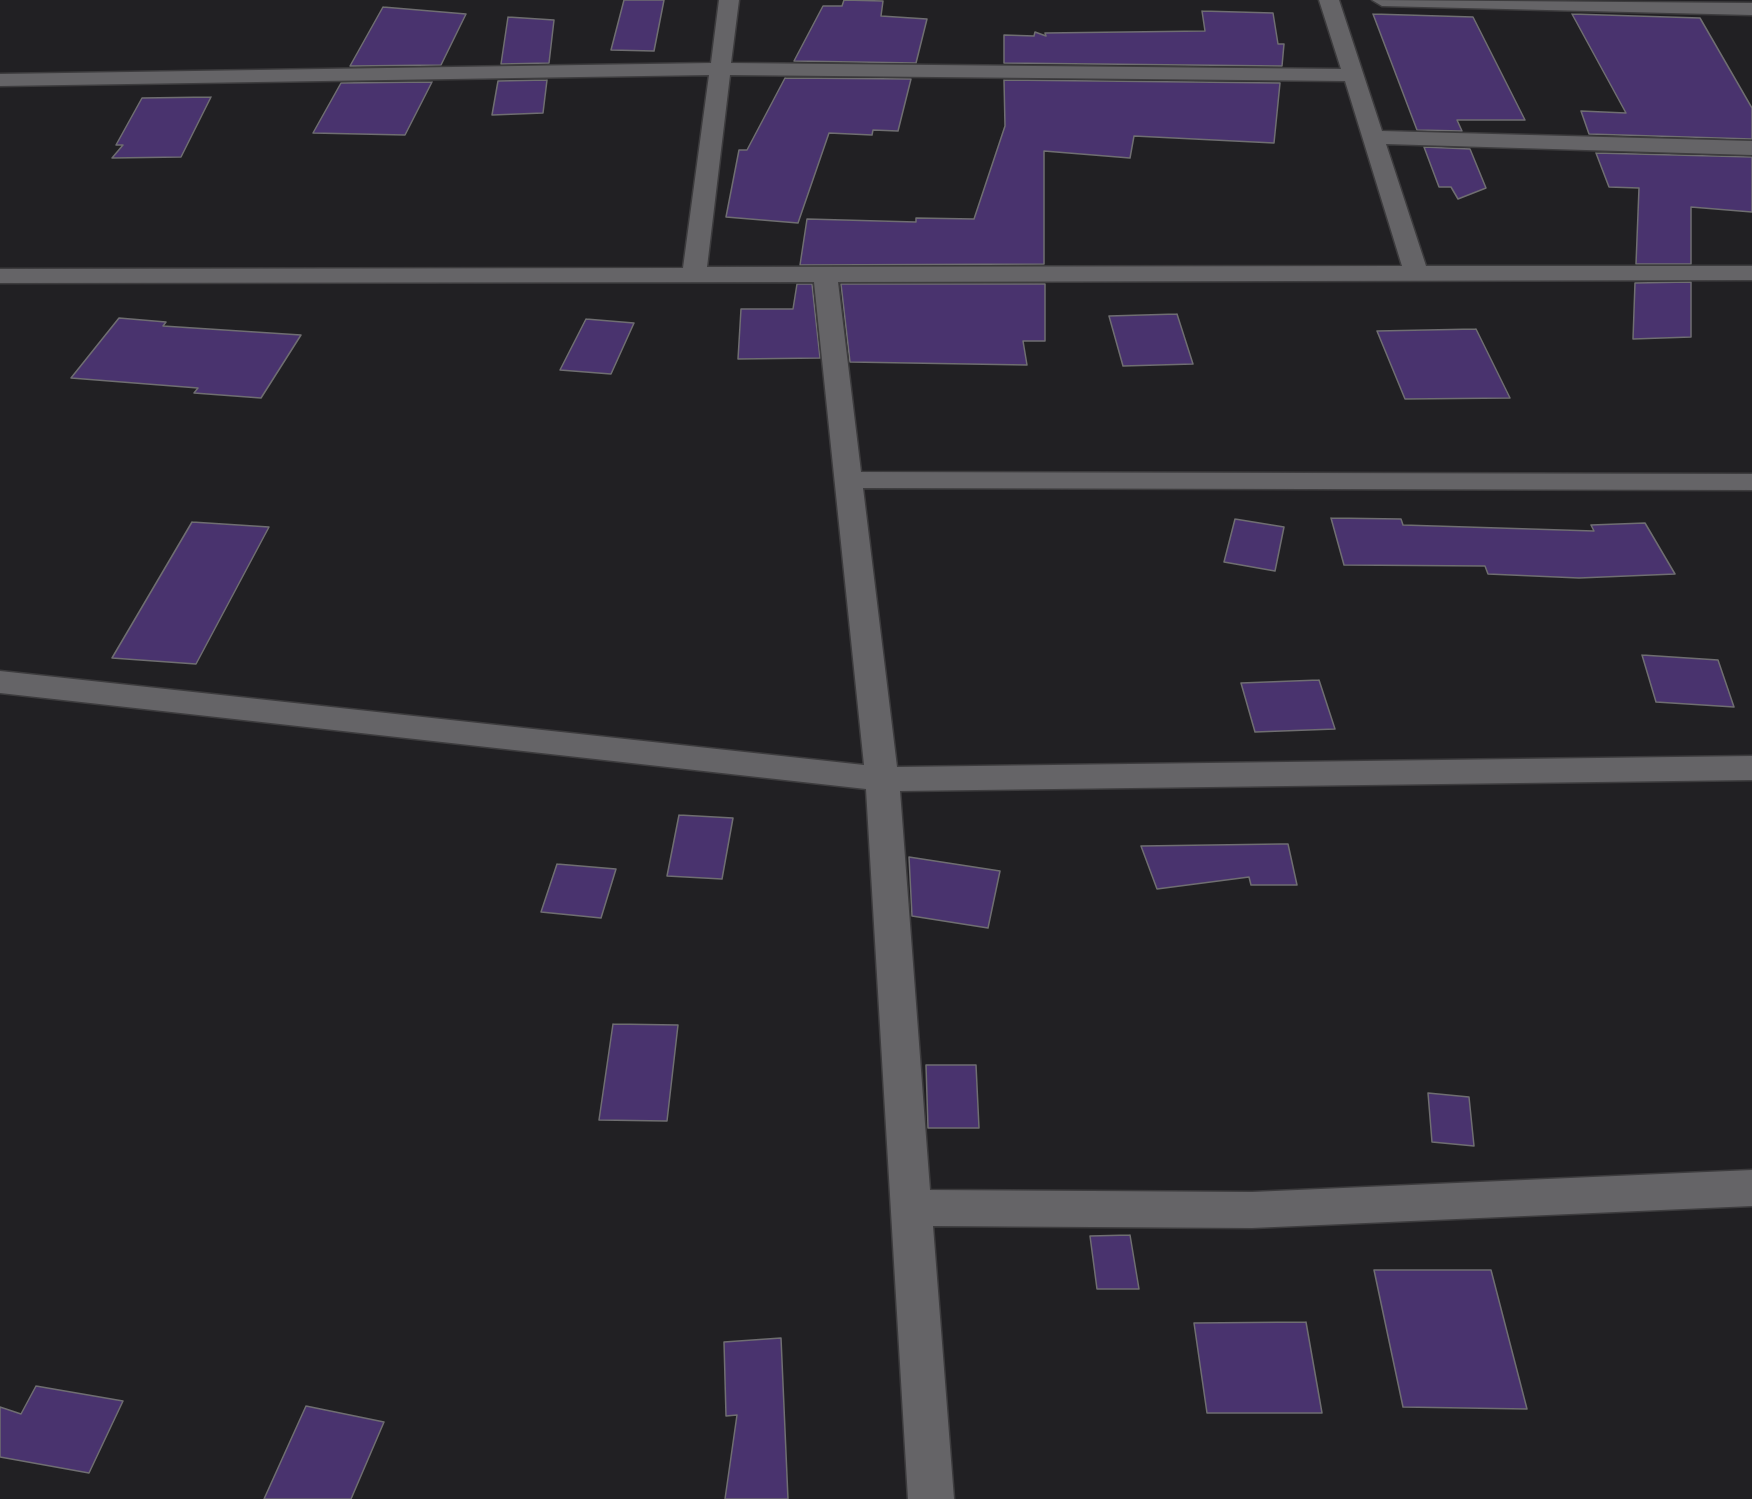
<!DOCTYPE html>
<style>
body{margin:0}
canvas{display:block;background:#212023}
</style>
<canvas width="1752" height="1499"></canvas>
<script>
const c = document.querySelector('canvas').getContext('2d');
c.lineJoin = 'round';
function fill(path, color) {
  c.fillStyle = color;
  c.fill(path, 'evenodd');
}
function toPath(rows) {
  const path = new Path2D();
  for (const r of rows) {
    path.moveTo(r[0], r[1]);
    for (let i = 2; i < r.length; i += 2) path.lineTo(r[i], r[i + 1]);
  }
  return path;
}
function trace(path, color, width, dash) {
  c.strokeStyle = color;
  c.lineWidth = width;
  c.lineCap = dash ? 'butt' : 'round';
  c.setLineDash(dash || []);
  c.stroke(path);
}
const building = toPath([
 [624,0,664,0,654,51,611,50,624,0],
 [844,0,883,1,881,16,927,19,916,63,794,61,823,6,842,6,844,0],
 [383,7,466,14,441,65,350,66,383,7],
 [1202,11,1273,13,1278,44,1284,44,1282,66,1004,63,1004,35,1034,36,1035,32,1046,36,1045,33,1205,31,1202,11],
 [1373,14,1473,17,1525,120,1457,120,1462,131,1417,130,1373,14],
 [1572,14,1700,18,1752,108,1752,139,1589,134,1581,111,1626,113,1572,14],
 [508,17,554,20,549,63,501,64,508,17],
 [785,78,911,79,898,131,873,130,872,135,829,133,798,223,726,217,739,150,747,150,785,78],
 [547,80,543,113,492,115,498,81,547,80],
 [1004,80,1280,83,1274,143,1134,136,1130,158,1044,151,1044,264,800,265,807,219,916,222,916,218,974,219,1005,126,1004,80],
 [432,82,405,135,313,133,341,83,432,82],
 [211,97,181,157,112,158,123,145,116,145,142,98,211,97],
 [1424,147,1470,149,1486,188,1458,199,1451,187,1439,187,1424,147],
 [1596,153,1752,157,1752,212,1691,207,1691,264,1636,264,1639,188,1609,187,1596,153],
 [1691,282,1691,337,1633,339,1635,283,1691,282],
 [797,284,812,284,820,358,738,359,741,309,793,309,797,284],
 [841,284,1045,284,1045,341,1023,341,1027,365,850,362,841,284],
 [1177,314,1193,364,1123,366,1109,316,1177,314],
 [119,318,166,322,163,326,301,335,261,398,194,393,198,388,71,378,119,318],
 [586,319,634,323,611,374,560,370,586,319],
 [1476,329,1510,398,1405,399,1377,331,1476,329],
 [1331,518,1401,519,1403,525,1594,531,1591,525,1645,523,1675,574,1579,578,1488,574,1485,566,1344,565,1331,518],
 [1235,519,1284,527,1275,571,1224,562,1235,519],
 [192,522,269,527,196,664,112,658,192,522],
 [1642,655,1718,660,1734,707,1656,702,1642,655],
 [1319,680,1335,729,1255,732,1241,683,1319,680],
 [679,815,733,818,722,879,667,876,679,815],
 [1281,844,1288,844,1297,885,1251,885,1249,877,1157,889,1141,846,1281,844],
 [909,857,1000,871,988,928,912,916,909,857],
 [557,864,616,869,601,918,541,912,557,864],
 [613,1024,678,1025,667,1121,599,1120,613,1024],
 [926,1065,976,1065,979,1128,928,1128,926,1065],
 [1428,1093,1469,1097,1474,1146,1432,1142,1428,1093],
 [1130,1235,1139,1289,1097,1289,1090,1236,1130,1235],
 [1374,1270,1491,1270,1527,1409,1403,1407,1374,1270],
 [1306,1322,1322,1413,1207,1413,1194,1323,1306,1322],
 [781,1338,788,1499,725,1499,737,1415,726,1416,724,1342,781,1338],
 [36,1386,123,1401,89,1473,0,1457,0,1407,21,1414,36,1386],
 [306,1406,384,1422,351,1499,264,1499,306,1406]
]);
fill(building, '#49336e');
trace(building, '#6f6e71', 1.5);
const minor = toPath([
 [719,0,739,0,731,63,1341,69,1319,0,1339,0,1382,131,1752,141,1752,155,1386,144,1426,266,1752,266,1752,280,838,282,861,472,1752,474,1752,490,863,488,897,767,1752,756,1752,780,900,791,930,1190,1252,1192,1752,1170,1752,1206,1252,1228,933,1226,954,1499,908,1499,866,789,0,693,0,671,864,765,814,282,0,283,0,269,683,268,709,75,0,86,0,74,711,63,719,0],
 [730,75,1345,81,1402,266,707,267,730,75],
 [1372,0,1752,3,1752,15,1382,6,1372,0]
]);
trace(minor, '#3d3c3e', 3);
fill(minor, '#656467');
</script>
